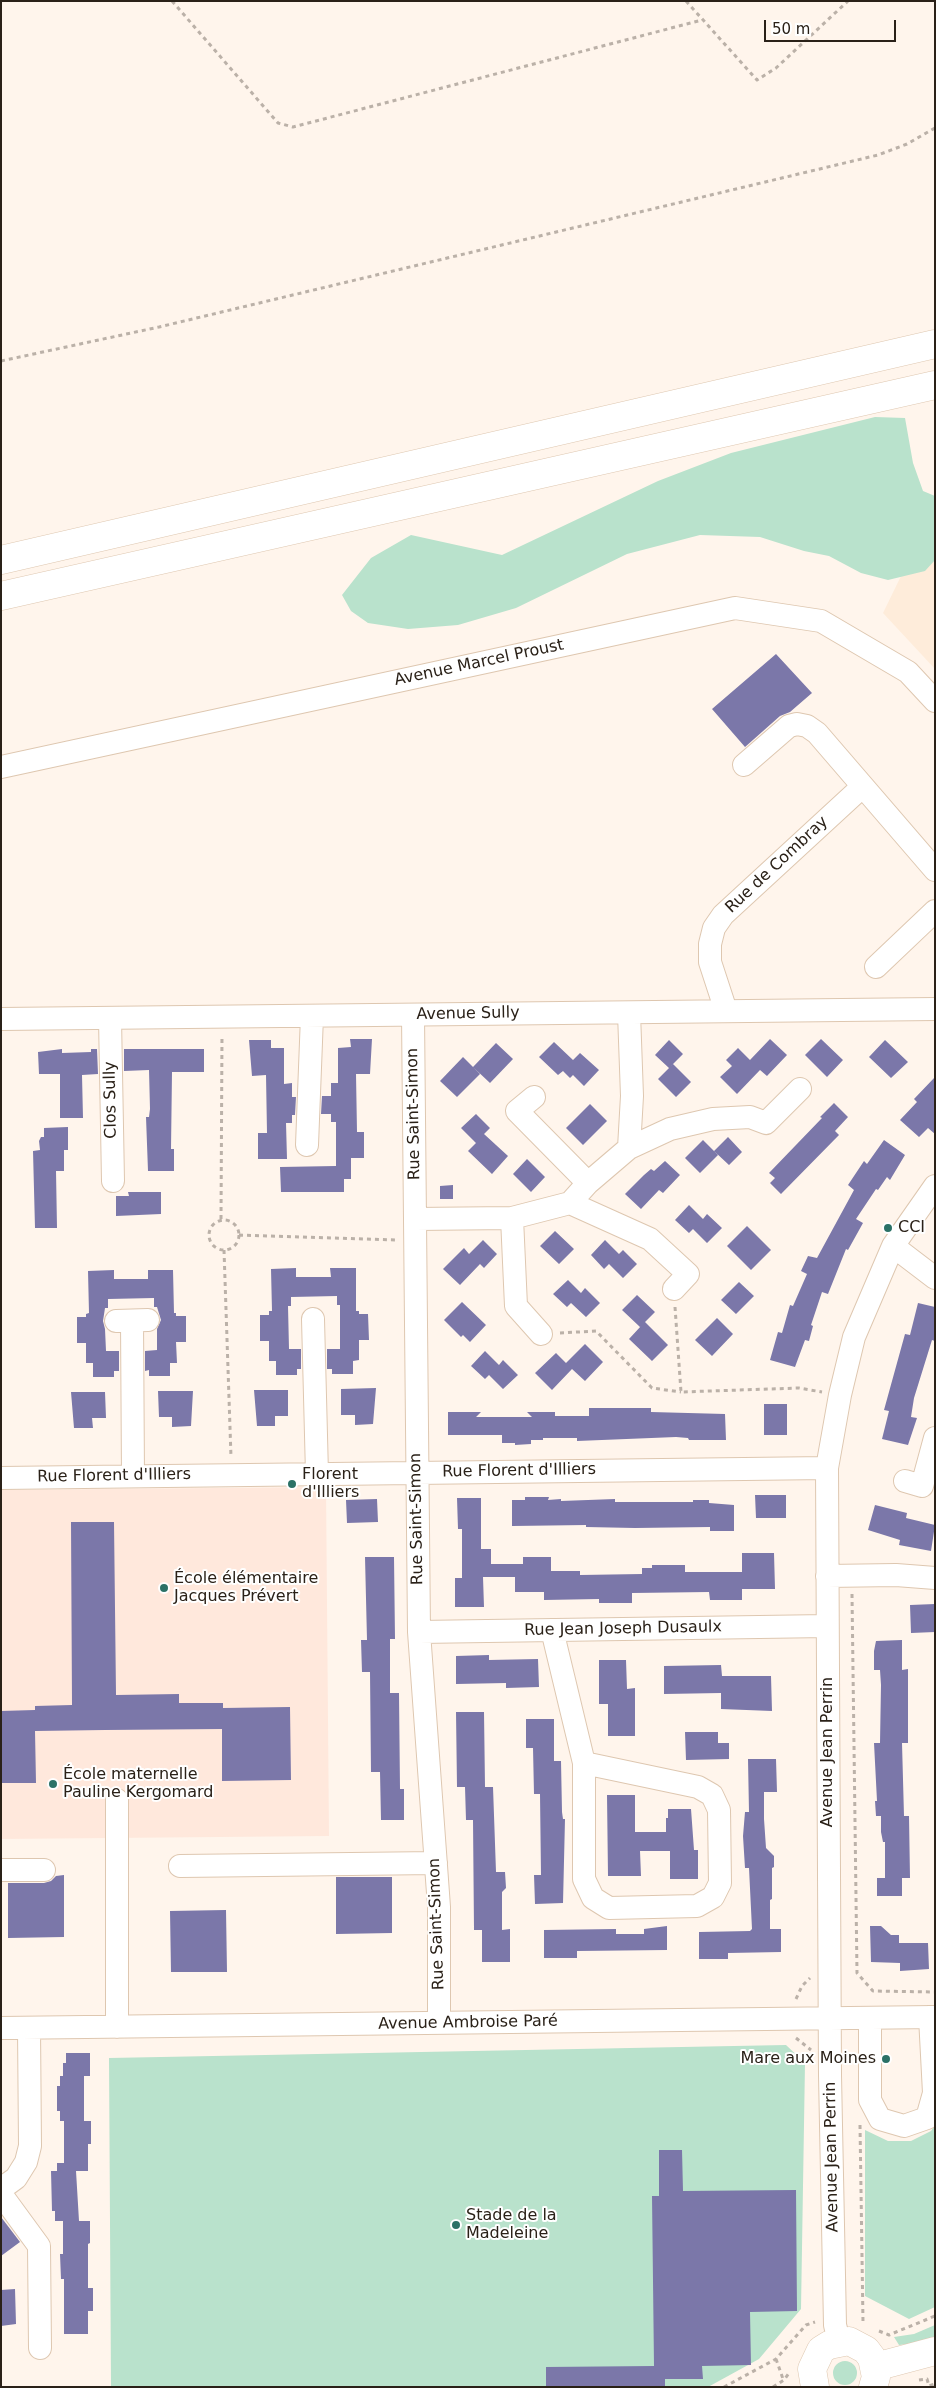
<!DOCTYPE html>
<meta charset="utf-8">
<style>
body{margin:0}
#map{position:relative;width:936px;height:2388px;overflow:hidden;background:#fff5ec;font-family:"DejaVu Sans",sans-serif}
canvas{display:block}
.frame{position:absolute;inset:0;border:2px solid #2a2118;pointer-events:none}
.scale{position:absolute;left:764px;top:20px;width:132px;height:22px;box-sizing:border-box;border:2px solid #2a2118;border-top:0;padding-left:6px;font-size:15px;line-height:18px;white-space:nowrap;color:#2a2118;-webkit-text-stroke:4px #fff;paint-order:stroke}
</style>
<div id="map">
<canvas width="936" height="2388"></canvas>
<div class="frame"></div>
<div class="scale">50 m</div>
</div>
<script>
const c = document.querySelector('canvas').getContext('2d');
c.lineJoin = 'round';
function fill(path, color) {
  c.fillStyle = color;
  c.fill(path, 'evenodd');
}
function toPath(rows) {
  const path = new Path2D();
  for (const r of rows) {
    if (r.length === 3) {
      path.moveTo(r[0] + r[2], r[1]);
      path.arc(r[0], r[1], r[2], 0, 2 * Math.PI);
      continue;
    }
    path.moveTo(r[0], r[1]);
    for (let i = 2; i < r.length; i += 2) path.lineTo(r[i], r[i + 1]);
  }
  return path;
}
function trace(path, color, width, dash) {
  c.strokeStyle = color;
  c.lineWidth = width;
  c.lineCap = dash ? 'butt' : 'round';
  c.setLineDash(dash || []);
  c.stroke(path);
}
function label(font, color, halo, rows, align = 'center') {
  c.font = font + ' "DejaVu Sans",sans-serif';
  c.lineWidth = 4;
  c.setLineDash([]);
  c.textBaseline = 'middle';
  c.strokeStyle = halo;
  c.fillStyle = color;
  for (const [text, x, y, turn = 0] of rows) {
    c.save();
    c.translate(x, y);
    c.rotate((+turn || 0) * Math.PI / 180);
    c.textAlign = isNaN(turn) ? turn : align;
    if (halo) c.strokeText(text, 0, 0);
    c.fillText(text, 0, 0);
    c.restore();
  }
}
fill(toPath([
 [935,533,935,669,883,613,921,535]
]), '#feecda');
fill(toPath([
 [326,1487,329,1836,1,1839,1,1490]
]), '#ffe8dc');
fill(toPath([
 [875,417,905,418,913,463,923,491,935,496,935,560,925,571,888,580,861,573,829,556,804,551,760,537,700,535,627,554,516,608,458,625,408,629,368,623,351,611,342,595,371,558,411,535,502,555,658,481,731,453],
 [786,2045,805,2063,801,2309,759,2359,708,2387,111,2387,109,2058],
 [935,2125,935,2307,909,2319,865,2296,865,2130,888,2141,911,2141,931,2131],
 [935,2325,935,2341,899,2345,894,2337,914,2334],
 [845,2373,12]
]), '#b9e2cc');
fill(toPath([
 [776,654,812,693,790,712,780,716,745,747,712,709],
 [350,1039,372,1039,370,1074,356,1074,357,1132,364,1132,364,1158,351,1158,351,1179,344,1179,344,1192,281,1192,280,1167,336,1166,336,1122,331,1122,331,1114,321,1114,322,1096,331,1096,331,1083,338,1083,338,1048,351,1047],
 [770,1039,787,1055,767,1076,760,1070,737,1094,720,1077,732,1066,726,1060,738,1048,750,1060],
 [821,1039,843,1060,827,1077,805,1055],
 [249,1040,271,1040,271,1048,284,1048,284,1084,292,1083,292,1097,296,1097,295,1115,292,1115,292,1123,286,1123,287,1159,258,1159,258,1133,267,1133,266,1075,252,1076],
 [669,1040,683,1054,669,1068,655,1055],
 [885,1040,908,1062,891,1078,869,1057],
 [554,1042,573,1060,580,1053,599,1070,584,1086,573,1075,570,1078,563,1071,558,1075,539,1057],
 [496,1043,513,1059,490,1083,473,1067],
 [62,1049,62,1053,91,1052,91,1049,97,1049,98,1074,82,1075,83,1118,60,1118,60,1074,39,1074,38,1052],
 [124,1049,204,1049,204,1072,172,1072,171,1149,174,1149,174,1171,148,1171,146,1117,149,1117,150,1109,149,1070,124,1071],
 [463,1057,480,1074,457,1097,440,1081],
 [673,1064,691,1082,676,1097,658,1079],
 [935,1077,935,1134,928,1128,919,1137,900,1120,917,1102,914,1099],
 [834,1103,848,1117,835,1131,839,1135,781,1194,770,1183,775,1178,769,1173,822,1118,820,1117],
 [590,1104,607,1121,583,1145,566,1128],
 [476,1114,490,1128,484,1134,508,1156,492,1174,468,1151,476,1143,461,1128],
 [68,1127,68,1150,64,1150,64,1171,56,1171,57,1228,35,1228,33,1151,40,1150,39,1141,41,1137,44,1137,44,1128],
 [728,1137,742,1152,729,1165,714,1151],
 [703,1140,718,1155,700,1173,685,1158],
 [884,1140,905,1155,890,1180,887,1177,878,1190,876,1189,856,1219,863,1223,848,1250,846,1249,828,1294,822,1292,811,1325,813,1326,809,1341,805,1340,795,1367,770,1360,778,1332,782,1333,790,1305,793,1306,807,1274,801,1271,808,1256,817,1258,854,1190,848,1185,864,1161,867,1164],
 [527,1159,545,1177,531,1192,513,1174],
 [665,1161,680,1175,663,1193,659,1190,641,1209,625,1194,644,1175,651,1169,654,1171],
 [453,1185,453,1199,440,1199,440,1186],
 [128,1192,161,1192,161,1214,116,1216,116,1196,129,1196],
 [689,1205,703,1219,707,1214,722,1228,707,1243,693,1229,689,1233,675,1220],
 [747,1226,771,1250,751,1270,727,1246],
 [555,1231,574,1249,559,1264,540,1246],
 [483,1240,497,1254,484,1268,480,1264,460,1285,443,1269,464,1248,469,1254],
 [605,1240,619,1254,623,1250,637,1264,623,1278,609,1264,604,1269,591,1255],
 [296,1268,296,1277,331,1277,330,1268,356,1268,356,1311,359,1311,359,1314,368,1314,369,1340,359,1340,359,1360,353,1361,353,1374,332,1374,332,1369,327,1369,327,1349,340,1349,340,1305,337,1305,337,1296,291,1297,291,1306,288,1306,289,1349,301,1349,301,1369,297,1369,297,1375,276,1375,276,1361,269,1361,269,1341,260,1341,260,1315,269,1315,269,1311,272,1311,271,1269],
 [114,1270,114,1279,148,1279,148,1270,173,1270,174,1313,176,1313,176,1316,186,1316,186,1342,176,1342,177,1363,170,1363,170,1376,149,1376,149,1370,145,1371,145,1351,157,1350,157,1329,161,1320,157,1307,154,1307,154,1298,108,1299,108,1308,105,1308,103,1321,105,1329,106,1351,119,1351,119,1371,114,1371,114,1377,93,1377,93,1363,86,1363,86,1343,77,1343,77,1317,86,1317,86,1314,89,1313,88,1271],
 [568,1280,581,1293,585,1288,600,1303,586,1317,571,1303,567,1307,553,1294],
 [739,1282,754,1296,736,1314,721,1300],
 [637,1295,655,1312,645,1322,668,1345,652,1361,629,1339,641,1326,640,1327,622,1310],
 [462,1302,486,1325,470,1342,463,1335,461,1337,444,1320],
 [918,1303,935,1307,935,1341,932,1340,914,1398,911,1417,917,1418,908,1445,882,1439,889,1411,884,1410,905,1334,910,1335],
 [717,1318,733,1334,712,1356,695,1340],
 [585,1344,603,1362,585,1381,572,1369,552,1390,535,1373,556,1353,566,1363],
 [485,1351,499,1365,503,1360,518,1375,503,1389,489,1375,485,1379,471,1366],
 [376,1388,373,1424,355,1425,355,1415,341,1415,341,1389],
 [254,1390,288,1390,288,1416,275,1416,275,1426,257,1426],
 [158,1391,193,1391,191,1426,172,1427,172,1417,159,1417],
 [71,1392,105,1392,106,1418,92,1418,93,1428,74,1428],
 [764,1404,787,1404,787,1435,764,1435],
 [589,1408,651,1408,651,1412,725,1414,726,1440,689,1440,688,1438,676,1437,577,1441,577,1438,543,1438,543,1440,531,1440,531,1444,515,1445,515,1443,502,1443,502,1435,448,1435,448,1412,481,1412,476,1417,532,1417,527,1412,555,1412,555,1416,589,1416],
 [755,1495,786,1495,786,1518,756,1518],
 [525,1497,549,1497,548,1500,561,1499,561,1501,615,1499,615,1502,693,1502,693,1500,709,1500,709,1503,734,1505,734,1531,710,1531,710,1527,635,1528,586,1527,586,1525,512,1526,512,1500,525,1500],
 [457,1498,481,1498,481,1549,491,1549,491,1564,523,1564,523,1557,551,1557,551,1571,580,1571,580,1575,642,1574,642,1568,652,1568,652,1565,685,1565,685,1572,742,1572,742,1553,774,1553,775,1589,742,1589,742,1600,710,1600,709,1592,632,1593,632,1603,599,1603,599,1599,544,1600,544,1592,515,1592,515,1577,483,1577,484,1607,455,1607,455,1578,462,1578,462,1529,458,1529],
 [377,1499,378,1522,347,1523,346,1500],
 [875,1505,907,1513,906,1518,935,1525,931,1551,899,1545,900,1540,868,1530],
 [71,1522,114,1522,116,1695,179,1694,179,1703,223,1703,223,1708,290,1707,291,1780,222,1781,222,1729,105,1730,35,1731,36,1783,1,1783,1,1711,35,1710,35,1706,72,1705],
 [365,1557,394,1557,395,1639,390,1639,390,1693,399,1693,400,1789,404,1789,404,1820,381,1820,380,1772,371,1772,370,1672,362,1672,361,1640,367,1640],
 [935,1604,935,1632,911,1633,910,1605],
 [902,1640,902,1670,908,1669,908,1743,902,1743,904,1816,909,1816,910,1878,902,1878,902,1896,877,1896,877,1878,885,1878,885,1842,883,1842,881,1832,881,1816,876,1816,875,1801,877,1801,874,1743,880,1743,881,1685,880,1670,874,1670,874,1651,876,1641],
 [489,1655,489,1660,538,1659,539,1687,506,1688,506,1683,456,1684,456,1656],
 [599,1660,626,1660,627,1689,635,1688,635,1736,608,1736,608,1704,599,1704],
 [721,1665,722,1676,771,1676,772,1711,721,1709,721,1693,664,1694,664,1666],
 [456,1712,484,1712,485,1787,493,1787,496,1872,505,1872,506,1888,502,1892,502,1930,510,1929,510,1962,482,1962,482,1930,474,1930,473,1820,466,1820,465,1787,457,1787],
 [526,1719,554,1719,554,1761,561,1761,562,1812,563,1819,565,1819,563,1903,535,1904,534,1875,541,1875,540,1794,534,1794,533,1748,526,1748],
 [685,1732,718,1732,718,1743,729,1743,729,1759,686,1760],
 [748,1759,776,1759,777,1792,764,1792,764,1819,766,1848,774,1856,774,1867,772,1868,772,1899,770,1900,770,1929,781,1929,781,1952,728,1953,728,1959,699,1959,699,1932,750,1931,752,1929,749,1868,745,1868,743,1836,745,1812,749,1812],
 [607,1795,635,1795,635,1832,666,1832,666,1818,668,1818,668,1809,691,1809,694,1850,698,1850,698,1879,670,1879,670,1851,640,1851,641,1876,608,1876],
 [64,1875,64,1937,8,1938,8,1883,44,1883,51,1881,56,1876],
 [336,1877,392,1877,392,1933,336,1934],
 [226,1910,227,1972,171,1972,170,1911],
 [667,1926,667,1950,577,1951,577,1958,544,1958,544,1930,616,1929,616,1934,644,1934,644,1929],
 [870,1926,881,1926,891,1935,899,1935,899,1943,928,1943,929,1969,900,1971,900,1963,871,1962],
 [66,2053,90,2053,90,2076,84,2076,84,2121,91,2121,91,2144,88,2144,88,2171,76,2171,79,2221,90,2221,90,2243,88,2244,88,2288,93,2288,93,2311,88,2311,88,2334,64,2334,64,2279,61,2279,60,2254,63,2254,63,2221,55,2221,55,2211,52,2211,51,2171,57,2171,57,2163,64,2163,64,2121,60,2121,60,2111,57,2111,57,2086,60,2086,60,2076,63,2076,63,2063,66,2063],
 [659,2150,682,2150,683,2191,796,2190,797,2311,750,2312,751,2365,702,2366,703,2379,665,2379,665,2387,546,2387,546,2367,654,2366,652,2196,659,2196],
 [1,2217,20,2242,1,2256],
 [15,2289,16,2324,1,2326,1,2290]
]), '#7b77a9');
const minor = toPath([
 [744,765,789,726,797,724,807,726,817,733,935,870],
 [1,767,735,608,821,621,908,672,935,701],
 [876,967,935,911],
 [726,1011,710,962,710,944,714,928,723,915,862,787],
 [413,1015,419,1632,439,1907,439,2023],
 [110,1018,113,1181],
 [1,1019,935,1009],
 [534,1097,517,1111,588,1183],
 [307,1145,312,1016],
 [629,1148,670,1129,713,1119,750,1117,766,1123,800,1089],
 [570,1203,650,1239,688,1274,674,1289],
 [512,1218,516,1306,541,1334],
 [415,1219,512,1218,570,1203,588,1183,629,1148,632,1096,629,1013],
 [893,1246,935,1278],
 [313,1319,317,1474],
 [116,1321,148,1320],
 [132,1321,133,1476],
 [1,1478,827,1468],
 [905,1481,922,1486,935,1438],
 [827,1576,896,1575,935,1578],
 [552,1630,584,1763,584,1879,593,1898,609,1908,697,1906,713,1897,720,1883,719,1810,712,1795,698,1787,584,1763],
 [419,1632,827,1626],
 [180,1866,436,1863],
 [1,1870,44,1870],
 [870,2018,870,2100,880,2119,904,2126,927,2118,934,2093,930,2017],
 [117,2027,117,1800],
 [1,2028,935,2017],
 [1,2189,16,2178,26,2162,30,2146,29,2028],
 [1,2194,39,2246,40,2348],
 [839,2341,835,2325,830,2075,827,1468,840,1395,854,1337,893,1246,935,1186]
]);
const major = toPath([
 [1,560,935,344],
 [1,596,935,385],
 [875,2367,935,2351],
 [815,2387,812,2369,821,2350,829,2345,849,2341,866,2350,872,2358,876,2377,873,2387]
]);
trace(minor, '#dec7b0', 24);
trace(major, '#dec7b0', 29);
trace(toPath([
 [172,1,278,123,293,127,702,20],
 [686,1,757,80,776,68,848,1],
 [1,361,159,327,878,155,907,144,935,128],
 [221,1219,222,1035],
 [224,1235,15],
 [239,1235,396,1240],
 [224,1250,231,1457],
 [675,1307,681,1392,799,1388,822,1392],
 [560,1333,596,1331,652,1388,681,1392],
 [852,1594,857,1973,873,1991,935,1992],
 [796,1999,802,1986,810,1978],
 [796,2038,811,2050],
 [860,2125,863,2322],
 [879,2331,889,2335,935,2316],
 [776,2359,783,2379],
 [919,2380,927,2379,929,2386,935,2384],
 [724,2387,776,2359,806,2325,815,2322],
 [773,2387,784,2380,789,2373]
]), '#bbb1a8', 3, [4, 4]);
trace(minor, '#fff', 22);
trace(major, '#fff', 28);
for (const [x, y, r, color] of [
 [888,1228,5,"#2b7166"],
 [292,1484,5,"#2b7166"],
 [164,1588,5,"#2b7166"],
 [53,1784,5,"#2b7166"],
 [886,2059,5,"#2b7166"],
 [456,2225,5,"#2b7166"]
]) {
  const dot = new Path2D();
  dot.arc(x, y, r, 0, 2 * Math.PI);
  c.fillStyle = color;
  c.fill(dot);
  trace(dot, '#fff', 2);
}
label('16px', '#2a2118', '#fff', [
 ["Avenue Marcel Proust",479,663,-12],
 ["Rue de Combray",777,865,-43],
 ["Avenue Sully",468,1014,-1],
 ["Clos Sully",111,1100,-91],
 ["Rue Saint-Simon",414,1114,-91],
 ["Rue Florent d'Illiers",519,1471,-1],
 ["Rue Florent d'Illiers",114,1476,-1],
 ["Rue Saint-Simon",417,1519,-91],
 ["Rue Jean Joseph Dusaulx",623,1629,-1],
 ["Avenue Jean Perrin",828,1752,-90],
 ["Rue Saint-Simon",437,1924,-92],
 ["Avenue Ambroise Paré",468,2023,-1],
 ["Avenue Jean Perrin",832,2157,-91]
]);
label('16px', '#2a2118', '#fff', [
 ["CCI",898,1228],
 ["Florent",302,1475],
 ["d'Illiers",302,1493],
 ["École élémentaire",174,1579],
 ["Jacques Prévert",174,1597],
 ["École maternelle",63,1775],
 ["Pauline Kergomard",63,1793],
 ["Mare aux Moines",876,2059,"right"],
 ["Stade de la",466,2216],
 ["Madeleine",466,2234]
], 'left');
</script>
